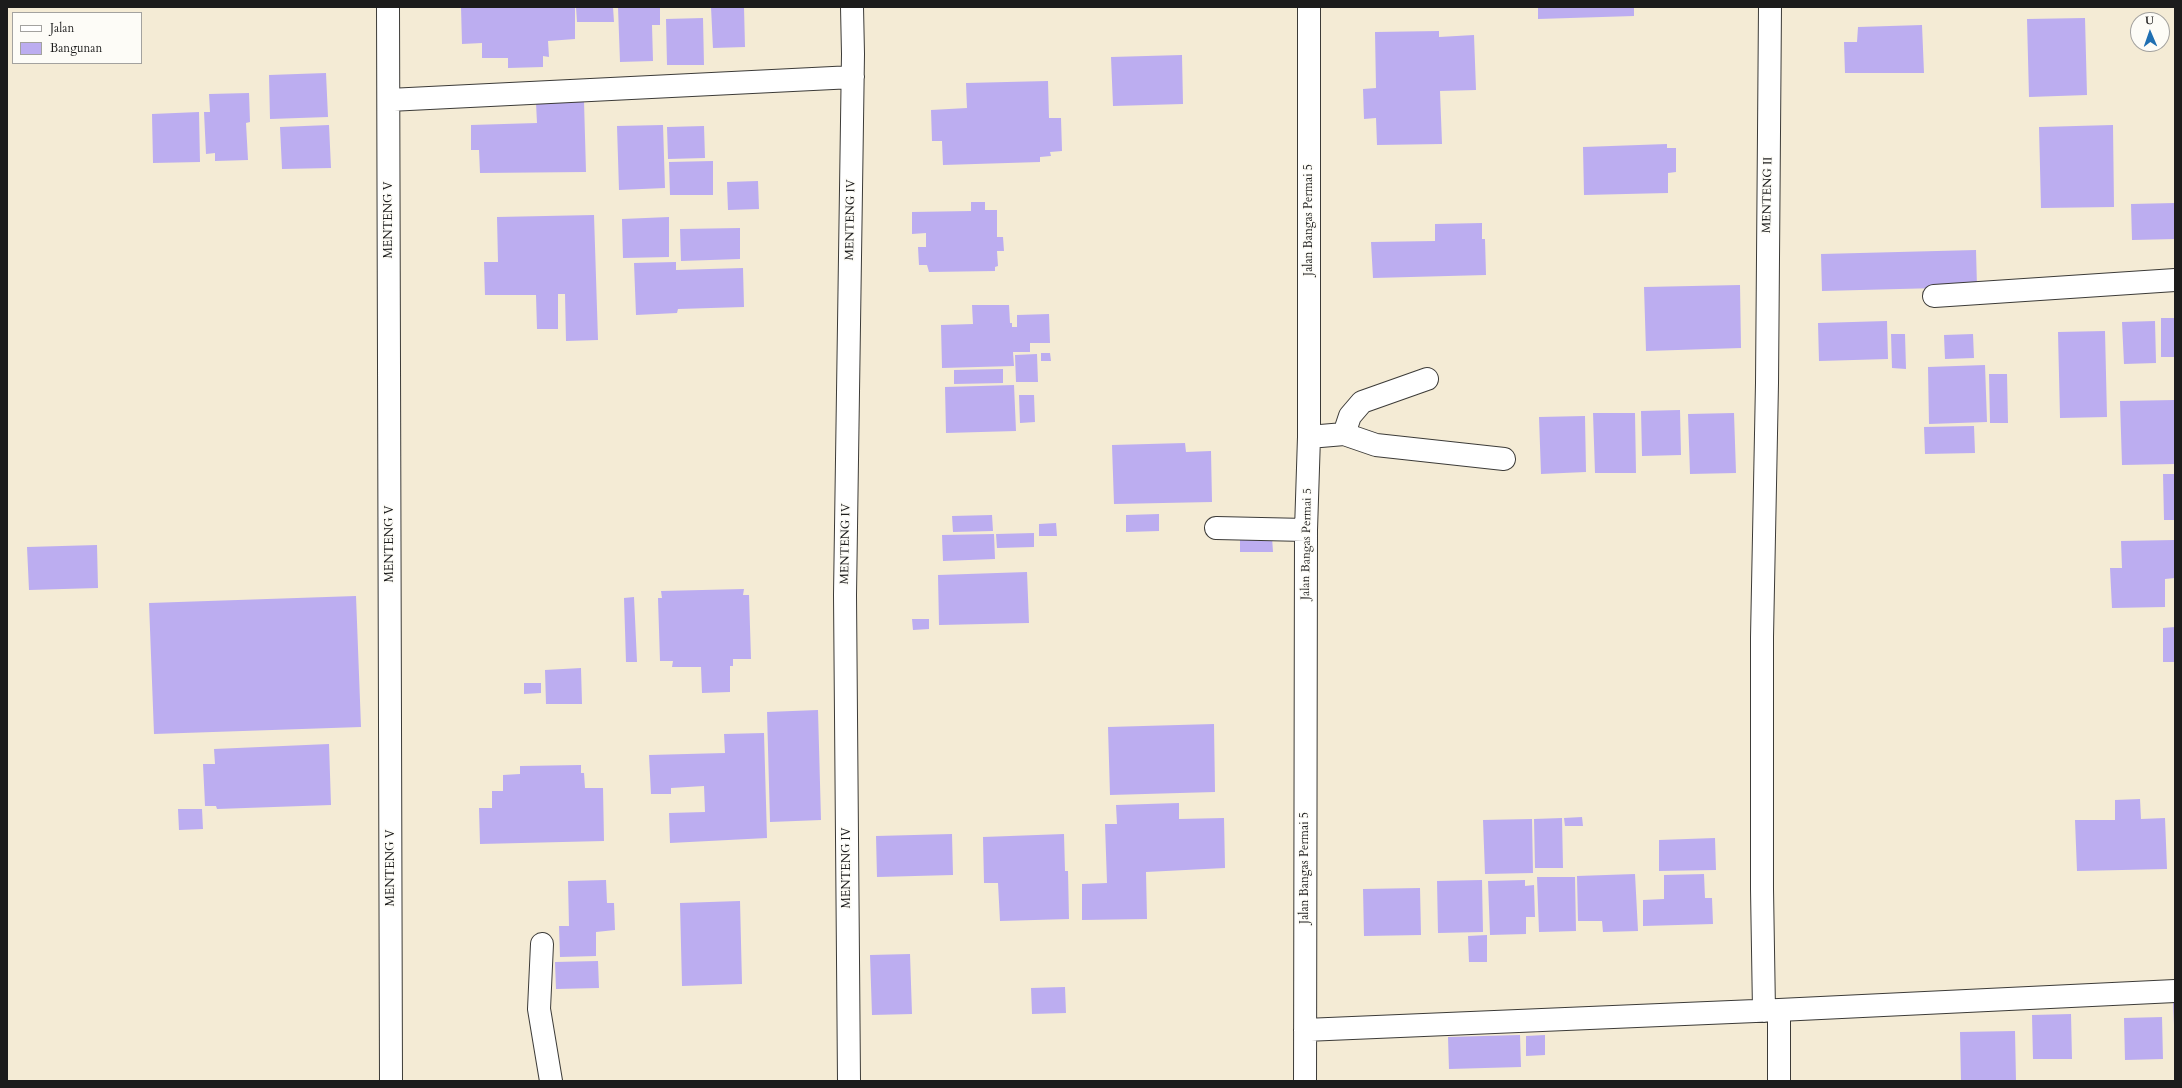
<!DOCTYPE html>
<style>
body{margin:0}
#map{position:relative;width:2182px;height:1088px;overflow:hidden;background:#f4ebd5;font-family:Cardo,serif}
canvas{display:block}
.frame{position:absolute;inset:0;border:8px solid #1c1c1c;pointer-events:none}
.legend{position:absolute;left:12px;top:12px;width:130px;height:52px;box-sizing:border-box;background:#fdfcf7;border:1px solid #a3a29f;margin:0;padding:5px 7px;list-style:none;font-size:12px;color:#1c1c1c}
.legend li{display:flex;align-items:center;gap:8px;height:20px}
.legend b{width:20px;border:1px solid #a3a29f}
.north{position:absolute;left:2130px;top:12px;width:40px;height:40px;box-sizing:border-box;background:#fdfcf7;border:1px solid #a3a29f;border-radius:50%;rotate:358deg;font-size:11px;font-weight:700;line-height:16px;text-align:center;color:#1c1c1c}
.north::after{content:'';display:block;margin:auto;width:14px;height:18px;background:#1f6fb2;clip-path:polygon(50% 0,100% 100%,50% 72%,0 100%)}
</style>
<div id="map">
<canvas width="2182" height="1088"></canvas>
<div class="frame"></div>
<ul class="legend">
<li><b style="height:5px;background:#fff"></b>Jalan</li>
<li><b style="height:11px;background:#bcadf0"></b>Bangunan</li>
</ul>
<div class="north">U</div>
</div>
<script>
const c = document.querySelector('canvas').getContext('2d');
c.lineJoin = 'round';
function fill(path, color) {
  c.fillStyle = color;
  c.fill(path, 'evenodd');
}
function toPath(rows) {
  const path = new Path2D();
  for (const r of rows) {
    path.moveTo(r[0], r[1]);
    for (let i = 2; i < r.length; i += 2) path.lineTo(r[i], r[i + 1]);
  }
  return path;
}
function trace(path, color, width, dash) {
  c.strokeStyle = color;
  c.lineWidth = width;
  c.lineCap = dash ? 'butt' : 'round';
  c.setLineDash(dash || []);
  c.stroke(path);
}
function label(font, color, halo, rows, align = 'center') {
  c.font = font + ' Cardo,serif';
  c.lineWidth = 3;
  c.setLineDash([]);
  c.textBaseline = 'middle';
  c.strokeStyle = halo;
  c.fillStyle = color;
  for (const [text, x, y, turn = 0] of rows) {
    c.save();
    c.translate(x, y);
    c.rotate((+turn || 0) * Math.PI / 180);
    c.textAlign = isNaN(turn) ? turn : align;
    if (halo) c.strokeText(text, 0, 0);
    c.fillText(text, 0, 0);
    c.restore();
  }
}
fill(toPath([
 [461,7,575,7,575,39,548,41,549,57,543,56,543,67,508,68,508,58,482,58,482,43,462,44],
 [576,7,613,7,614,22,577,22],
 [618,7,660,7,660,25,652,25,653,61,620,62],
 [711,7,744,7,745,47,713,48],
 [1538,7,1634,7,1634,16,1538,19],
 [703,18,704,65,667,65,666,19],
 [2085,18,2087,95,2029,97,2027,19],
 [1922,25,1924,73,1845,73,1844,42,1857,42,1858,27],
 [1439,31,1439,37,1474,35,1476,90,1440,91,1442,144,1377,145,1376,118,1364,119,1363,89,1376,88,1375,32],
 [1182,55,1183,104,1113,106,1111,57],
 [326,73,328,117,270,119,269,75],
 [1048,81,1049,118,1061,118,1062,151,1050,152,1051,156,1040,157,1040,162,943,165,942,141,932,141,931,110,967,108,966,83],
 [249,93,250,122,246,123,248,160,215,161,215,153,206,154,204,112,210,112,209,94],
 [584,101,586,172,480,173,479,150,471,150,471,125,537,123,536,103],
 [199,112,200,162,153,163,152,114],
 [329,125,331,168,282,169,280,127],
 [663,125,665,188,619,190,617,126],
 [2113,125,2114,207,2041,208,2039,127],
 [704,126,705,158,668,159,667,127],
 [1667,144,1667,148,1676,148,1676,172,1668,173,1668,193,1584,195,1583,147],
 [713,161,713,195,670,195,669,162],
 [758,181,759,209,728,210,727,182],
 [971,202,985,202,985,210,997,210,997,237,1003,237,1004,251,997,251,998,266,995,267,995,271,929,272,927,265,919,265,918,247,926,247,926,233,912,234,912,212,971,211],
 [2175,203,2175,239,2132,240,2131,204],
 [594,215,598,340,566,341,565,294,558,294,558,329,537,329,536,295,485,295,484,262,498,262,497,217],
 [669,217,669,257,623,258,622,219],
 [1482,223,1482,239,1485,239,1486,275,1373,278,1371,242,1435,241,1435,224],
 [740,228,740,259,681,261,680,229],
 [1976,250,1977,287,1822,291,1821,254],
 [676,262,676,270,743,268,744,307,678,309,677,313,636,315,634,263],
 [1740,285,1741,348,1646,351,1644,287],
 [972,305,1009,305,1010,323,1012,323,1012,327,1017,327,1017,315,1049,314,1050,343,1030,343,1030,352,1013,352,1014,366,942,368,941,325,973,324],
 [2161,318,2175,318,2175,357,2161,357],
 [1887,321,1888,359,1819,361,1818,323],
 [2155,321,2156,363,2124,364,2122,322],
 [2105,331,2107,417,2060,418,2058,332],
 [1891,334,1905,334,1906,369,1892,368],
 [1973,334,1974,358,1945,359,1944,335],
 [1041,353,1050,353,1051,361,1041,361],
 [1037,354,1038,382,1016,382,1015,355],
 [1985,365,1987,422,1929,424,1928,367],
 [1003,369,1003,383,954,384,954,370],
 [1989,374,2007,374,2008,423,1990,423],
 [1014,385,1016,431,946,433,945,387],
 [1019,395,1034,395,1035,422,1020,423],
 [2175,400,2175,464,2122,465,2120,401],
 [1680,410,1681,455,1642,456,1641,411],
 [1593,413,1635,413,1636,473,1595,473],
 [1734,413,1736,473,1690,474,1688,414],
 [1585,416,1586,472,1541,474,1539,417],
 [1974,426,1975,453,1925,454,1924,427],
 [1185,443,1186,452,1211,451,1212,502,1114,504,1112,445],
 [2163,474,2175,474,2175,520,2164,520],
 [1159,514,1159,531,1126,532,1126,515],
 [992,515,993,531,953,532,952,516],
 [1056,523,1057,536,1039,536,1039,524],
 [1034,533,1034,547,997,548,996,534],
 [994,534,995,559,943,561,942,535],
 [1272,537,1273,552,1240,552,1240,538],
 [2175,540,2175,578,2165,579,2165,607,2112,608,2110,568,2122,568,2121,541],
 [97,545,98,588,29,590,27,547],
 [1027,572,1029,623,939,625,938,575],
 [744,589,743,595,749,595,751,659,733,659,733,666,730,666,730,692,702,693,701,667,672,667,673,661,660,661,658,598,662,598,661,591],
 [356,596,361,727,154,734,149,603],
 [634,597,637,662,626,662,624,598],
 [912,619,929,619,929,629,913,630],
 [2175,627,2175,662,2163,662,2163,628],
 [581,668,582,704,546,704,545,670],
 [524,683,541,683,541,693,524,694],
 [818,710,821,820,770,822,767,712],
 [1214,724,1215,792,1110,795,1108,727],
 [764,733,767,838,670,843,669,813,705,812,704,786,671,788,671,794,651,794,649,755,725,753,724,734],
 [329,744,331,805,217,809,216,806,205,806,203,764,215,764,214,749],
 [581,765,581,773,584,773,585,788,603,788,604,841,480,844,479,808,492,808,492,791,503,791,503,775,520,774,520,766],
 [2140,799,2141,819,2165,818,2167,869,2077,871,2075,820,2115,820,2115,800],
 [1179,803,1179,819,1224,818,1225,868,1146,872,1147,919,1082,920,1082,884,1107,883,1105,824,1117,824,1116,805],
 [178,809,202,809,203,829,179,830],
 [1582,817,1583,826,1565,826,1564,818],
 [1562,818,1563,868,1535,868,1534,819],
 [1532,819,1533,873,1485,874,1483,820],
 [952,834,953,875,877,877,876,836],
 [1064,834,1065,871,1068,871,1069,919,1000,921,998,883,984,883,983,837],
 [1715,838,1716,870,1659,871,1659,840],
 [1635,874,1638,931,1603,932,1602,921,1578,921,1577,876],
 [1704,874,1705,898,1712,898,1713,924,1643,926,1643,900,1664,899,1664,875],
 [1537,877,1575,877,1576,931,1539,932],
 [606,880,607,903,614,903,615,930,596,932,596,956,560,957,559,926,569,926,568,881],
 [1482,880,1483,932,1438,933,1437,881],
 [1525,880,1525,886,1534,885,1535,917,1526,917,1526,934,1490,935,1488,881],
 [1420,888,1421,935,1364,936,1363,889],
 [740,901,742,984,682,986,680,903],
 [1487,935,1487,962,1469,962,1468,936],
 [910,954,912,1014,872,1015,870,955],
 [598,961,599,988,556,989,555,962],
 [1065,987,1066,1013,1032,1014,1031,988],
 [2173,1003,2175,1003,2175,1025,2174,1025],
 [2071,1014,2072,1059,2033,1059,2032,1015],
 [2162,1017,2163,1059,2125,1060,2124,1018],
 [2015,1031,2016,1081,1961,1081,1960,1032],
 [1520,1035,1521,1067,1449,1069,1448,1037],
 [1545,1035,1545,1055,1526,1056,1526,1036]
]), '#bcadf0');
const minor = toPath([
 [388,7,391,1081],
 [389,100,853,77],
 [1934,296,2175,280],
 [1344,434,1350,416,1362,402,1427,379],
 [1309,437,1344,434,1376,445,1504,459],
 [1216,528,1306,530],
 [542,944,539,1009,551,1081],
 [1779,1010,1779,1081],
 [1764,1011,1762,889,1762,637,1767,383,1770,7],
 [1305,1030,1779,1010,2175,991],
 [849,1081,845,595,853,54,852,7],
 [1305,1081,1306,530,1309,437,1309,7]
]);
trace(minor, '#3c3b38', 24);
trace(minor, '#fff', 22);
label('12px', '#1c1c1c', '#fdfcf7', [
 ["MENTENG II",1768,195,-89],
 ["MENTENG V",389,220,-90],
 ["MENTENG IV",851,220,-89],
 ["Jalan Bangas Permai 5",1309,220,-90],
 ["MENTENG V",390,544,-90],
 ["MENTENG IV",846,544,-89],
 ["Jalan Bangas Permai 5",1307,544,-89],
 ["MENTENG V",391,868,-90],
 ["MENTENG IV",847,868,-90],
 ["Jalan Bangas Permai 5",1305,868,-90]
]);
</script>
